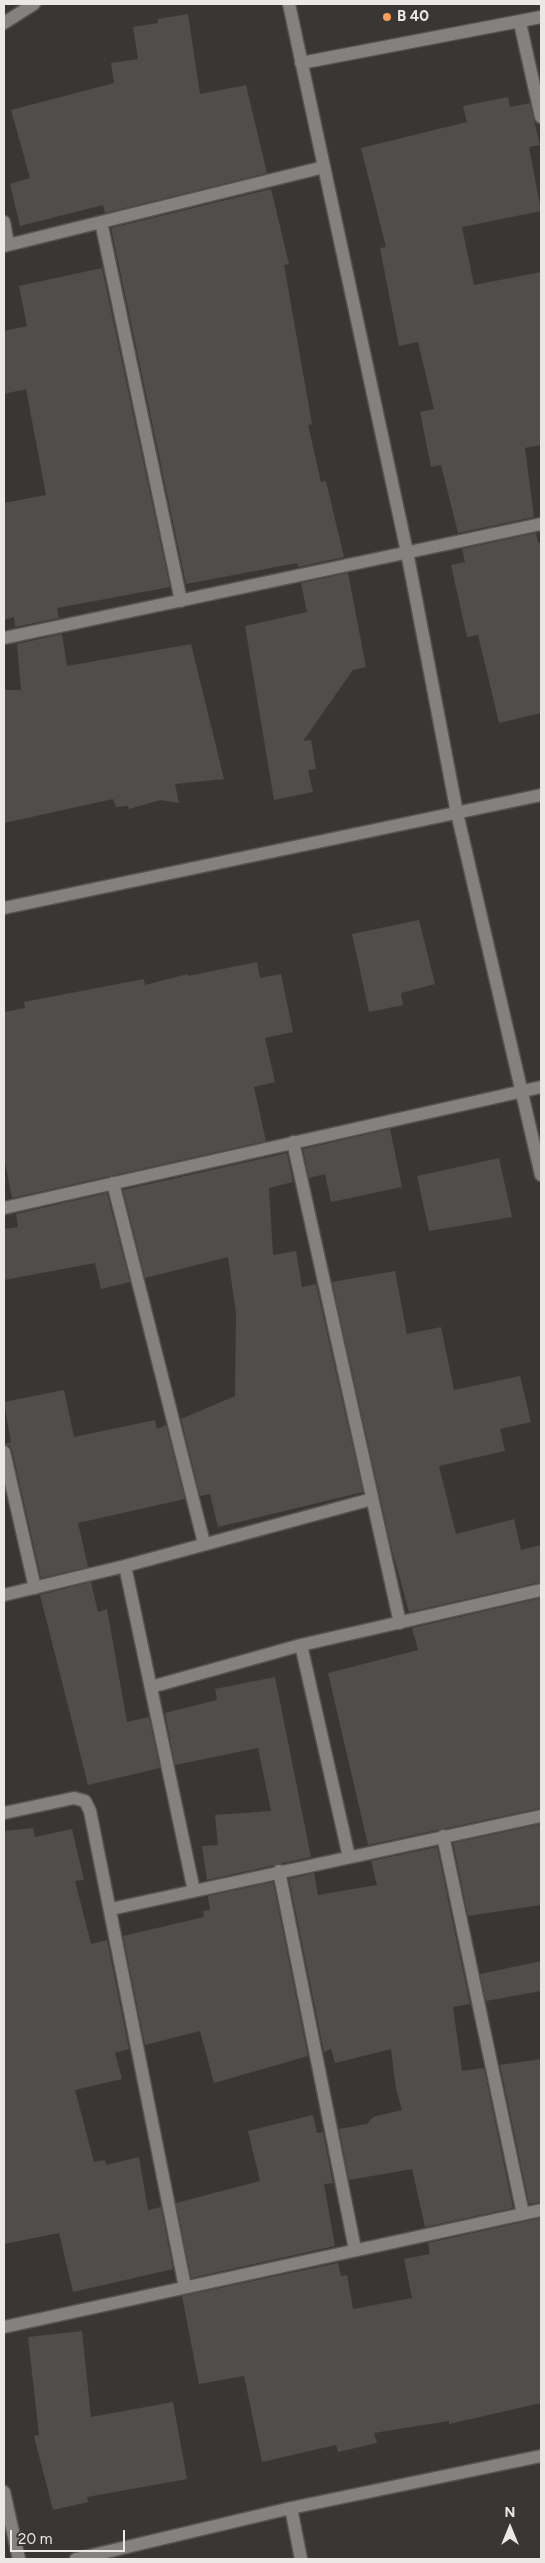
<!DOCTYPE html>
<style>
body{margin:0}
#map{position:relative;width:545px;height:2563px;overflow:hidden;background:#393736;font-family:Figtree,sans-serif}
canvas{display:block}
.frame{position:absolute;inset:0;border:5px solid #ebe9e8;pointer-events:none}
.north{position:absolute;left:485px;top:2503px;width:50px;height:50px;-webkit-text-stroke:4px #393736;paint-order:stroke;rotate:0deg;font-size:14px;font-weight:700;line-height:20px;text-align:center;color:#ebe9e8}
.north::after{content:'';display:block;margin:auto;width:18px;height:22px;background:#ebe9e8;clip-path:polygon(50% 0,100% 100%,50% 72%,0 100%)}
.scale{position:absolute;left:10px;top:2530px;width:115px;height:22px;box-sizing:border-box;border:2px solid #ebe9e8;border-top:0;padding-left:6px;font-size:15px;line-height:18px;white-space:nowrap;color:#ebe9e8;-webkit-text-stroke:4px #393736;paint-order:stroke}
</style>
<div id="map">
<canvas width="545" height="2563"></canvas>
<div class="frame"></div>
<div class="north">N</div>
<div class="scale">20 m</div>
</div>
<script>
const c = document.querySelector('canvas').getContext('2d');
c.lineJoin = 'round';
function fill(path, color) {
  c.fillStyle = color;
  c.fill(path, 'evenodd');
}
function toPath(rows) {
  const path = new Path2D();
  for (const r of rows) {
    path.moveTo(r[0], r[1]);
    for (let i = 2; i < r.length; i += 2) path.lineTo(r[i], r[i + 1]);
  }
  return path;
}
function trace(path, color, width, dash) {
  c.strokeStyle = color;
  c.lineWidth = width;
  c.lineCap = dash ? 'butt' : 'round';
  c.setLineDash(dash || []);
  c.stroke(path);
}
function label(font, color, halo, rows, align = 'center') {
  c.font = font + ' Figtree,sans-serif';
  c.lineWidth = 4.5;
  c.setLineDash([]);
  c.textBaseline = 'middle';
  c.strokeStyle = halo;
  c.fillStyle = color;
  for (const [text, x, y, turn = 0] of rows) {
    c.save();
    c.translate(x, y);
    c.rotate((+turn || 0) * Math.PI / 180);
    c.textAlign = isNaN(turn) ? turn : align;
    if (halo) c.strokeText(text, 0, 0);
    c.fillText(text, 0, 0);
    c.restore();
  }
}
fill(toPath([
 [188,14,200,94,246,85,267,173,105,213,103,205,20,226,10,184,30,178,11,110,114,83,111,63,138,59,133,27,158,23,158,19],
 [508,97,510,107,530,103,540,145,529,147,541,211,462,227,474,285,541,272,541,445,525,448,534,517,458,533,441,465,431,467,420,412,434,409,418,342,399,346,380,248,386,247,361,148,467,122,463,106],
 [271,189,289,264,284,265,312,424,308,425,321,482,326,481,344,557,298,567,297,563,186,584,111,228],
 [102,268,170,587,57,608,59,618,15,627,14,617,4,620,4,503,46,495,26,389,4,394,4,331,27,326,19,286],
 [536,533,538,543,541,543,541,713,499,723,478,635,467,637,451,565,465,562,462,549],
 [348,573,366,667,353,670,303,741,311,740,316,769,308,770,313,792,274,800,245,626,307,612,301,583],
 [62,634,67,666,191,644,224,779,175,784,179,803,160,800,129,809,128,806,116,807,113,799,4,823,4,690,21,690,17,644],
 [419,920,435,984,401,993,403,1005,369,1012,352,934],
 [257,962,260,978,281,974,293,1032,265,1038,275,1082,254,1087,266,1141,12,1198,4,1157,4,1012,25,1008,24,1002,144,979,145,985,188,974,188,976],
 [390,1129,402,1187,331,1202,325,1174,309,1178,303,1149],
 [287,1153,293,1182,269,1188,273,1255,296,1251,302,1287,316,1284,363,1492,218,1527,210,1494,200,1496,181,1419,235,1396,236,1313,228,1257,145,1278,123,1190],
 [499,1158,512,1217,429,1231,417,1176],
 [107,1193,130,1282,101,1289,95,1263,4,1280,4,1229,18,1227,16,1214],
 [395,1271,407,1334,441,1327,454,1390,520,1376,531,1422,500,1429,505,1451,439,1466,456,1534,514,1519,521,1550,541,1545,541,1582,409,1612,391,1546,332,1282],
 [64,1390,74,1437,155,1420,157,1429,166,1425,185,1499,78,1523,88,1567,41,1578,12,1450,10,1446,4,1444,11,1442,4,1402],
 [91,1582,98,1612,107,1609,127,1722,149,1717,160,1768,88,1785,40,1595],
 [541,1598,541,1808,368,1845,328,1673,418,1650,412,1628],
 [275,1677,311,1857,207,1880,202,1846,218,1845,215,1815,271,1811,258,1748,175,1765,165,1713,217,1700,215,1689],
 [541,1824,541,1905,468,1916,453,1843],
 [33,1828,35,1837,72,1829,84,1880,75,1881,91,1944,107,1940,129,2049,115,2053,122,2079,75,2090,94,2162,105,2160,106,2165,139,2157,148,2210,161,2207,173,2269,73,2292,59,2233,4,2244,4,1831],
 [437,1847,470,2004,453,2007,462,2071,484,2068,513,2208,425,2227,412,2169,349,2180,339,2129,367,2124,373,2117,402,2110,396,2089,391,2049,335,2063,331,2049,324,2052,289,1879,314,1873,318,1895,377,1885,371,1861],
 [273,1882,308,2056,214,2083,200,2031,145,2045,123,1936,204,1917,203,1911,210,1910,208,1896],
 [541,1961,541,1991,486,2001,480,1974],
 [541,2059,541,2202,529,2204,500,2065],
 [313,2115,317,2133,323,2132,333,2183,324,2184,335,2246,191,2278,176,2203,260,2181,248,2131],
 [541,2218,541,2403,449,2424,449,2421,374,2433,377,2443,338,2452,336,2445,262,2462,244,2376,199,2384,182,2296,338,2263,341,2276,347,2275,353,2309,412,2298,404,2259,430,2254,428,2243],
 [82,2331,91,2417,173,2402,187,2479,87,2497,88,2502,53,2510,34,2436,39,2435,28,2337]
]), '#504e4c');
const minor = toPath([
 [289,4,407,552,457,813,541,1175],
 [4,23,34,4],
 [520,23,541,117],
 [301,63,541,17],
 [4,222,8,244],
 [101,222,181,601],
 [4,246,324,167],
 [4,638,541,524],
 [4,908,541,795],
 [293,1142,400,1623],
 [113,1183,204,1543],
 [4,1208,541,1087],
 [4,1452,35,1588],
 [125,1566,194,1891],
 [4,1595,125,1566,372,1499],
 [301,1645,349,1857],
 [151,1687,301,1645,541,1590],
 [4,1813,74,1798,85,1801,90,1811,185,2287],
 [443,1836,523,2214],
 [279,1871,355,2249],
 [111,1909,541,1816],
 [4,2327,541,2210],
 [4,2492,19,2559],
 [291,2508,301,2559],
 [76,2559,291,2508,541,2456]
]);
trace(minor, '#565452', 15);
trace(minor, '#848280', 12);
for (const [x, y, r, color] of [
 [387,17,5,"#fd9d54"]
]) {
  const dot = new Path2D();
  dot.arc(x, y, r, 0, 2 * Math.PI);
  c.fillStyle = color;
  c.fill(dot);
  trace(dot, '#393736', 2);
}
label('bold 15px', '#ebe9e8', '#393736', [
 ["B 40",397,17]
], 'left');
</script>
